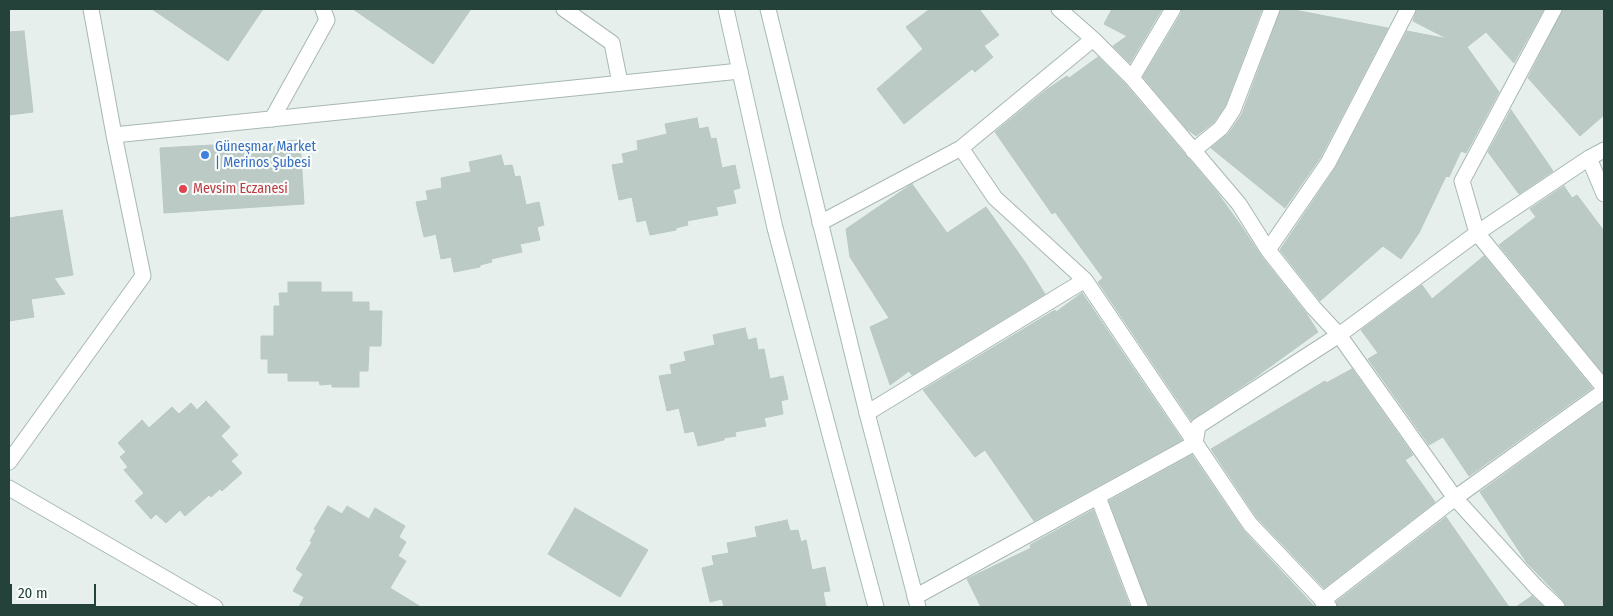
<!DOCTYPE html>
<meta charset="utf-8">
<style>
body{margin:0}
#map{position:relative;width:1613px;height:616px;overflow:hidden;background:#e6efeb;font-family:"Fira Sans Condensed",sans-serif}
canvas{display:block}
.frame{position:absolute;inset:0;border:10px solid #24423a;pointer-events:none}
.scale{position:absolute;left:10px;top:584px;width:86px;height:22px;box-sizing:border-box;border:2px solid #24423a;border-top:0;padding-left:6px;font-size:15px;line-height:18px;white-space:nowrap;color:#24423a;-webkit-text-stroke:4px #f7fbf9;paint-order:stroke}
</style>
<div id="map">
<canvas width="1613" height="616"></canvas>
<div class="frame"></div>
<div class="scale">20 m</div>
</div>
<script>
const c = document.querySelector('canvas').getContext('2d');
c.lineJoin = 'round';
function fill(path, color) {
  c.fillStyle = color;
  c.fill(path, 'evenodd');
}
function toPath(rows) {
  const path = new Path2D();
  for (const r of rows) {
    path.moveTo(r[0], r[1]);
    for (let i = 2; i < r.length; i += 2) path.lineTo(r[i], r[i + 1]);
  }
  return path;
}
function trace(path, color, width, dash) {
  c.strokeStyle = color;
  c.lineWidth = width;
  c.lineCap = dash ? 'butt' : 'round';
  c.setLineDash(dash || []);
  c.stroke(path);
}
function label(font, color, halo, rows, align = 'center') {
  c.font = font + ' "Fira Sans Condensed",sans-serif';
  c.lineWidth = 4.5;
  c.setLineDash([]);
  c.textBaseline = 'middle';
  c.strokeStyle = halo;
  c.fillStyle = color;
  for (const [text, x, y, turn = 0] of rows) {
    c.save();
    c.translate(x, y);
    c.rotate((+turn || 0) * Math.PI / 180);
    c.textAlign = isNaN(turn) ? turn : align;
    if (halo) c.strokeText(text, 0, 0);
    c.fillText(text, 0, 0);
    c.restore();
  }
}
const building = toPath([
 [152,9,263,9,228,61,152,9],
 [353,9,471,9,433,64,353,9],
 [930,9,979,9,999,35,984,46,993,57,975,72,972,69,904,124,877,89,923,49,906,27,930,9],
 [1112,9,1162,9,1130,63,1113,46,1127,36,1104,24,1112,9],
 [1182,9,1262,9,1225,106,1214,122,1196,136,1187,129,1143,77,1181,14,1182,9],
 [1281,9,1289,9,1388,28,1320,158,1285,208,1211,148,1229,133,1242,114,1281,9],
 [1417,9,1544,9,1514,63,1486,32,1467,47,1499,92,1466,153,1461,151,1449,177,1446,176,1419,233,1401,259,1383,246,1320,301,1280,250,1336,167,1407,31,1448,39,1413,21,1417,9],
 [1563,9,1604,9,1604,115,1580,136,1528,78,1563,9],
 [24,31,33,112,9,115,9,32,24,31],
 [1098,57,1125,84,1216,191,1242,227,1261,256,1306,313,1318,332,1253,379,1191,420,1098,282,1103,278,1055,212,1052,214,995,132,1046,90,1067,76,1069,78,1098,57],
 [1511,110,1553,171,1519,194,1488,152,1511,110],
 [697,118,699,129,708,127,711,139,716,138,722,168,735,165,740,188,733,190,736,203,716,207,718,215,687,221,688,225,676,228,676,230,650,235,646,220,637,222,632,197,619,200,612,165,624,163,622,154,638,150,637,141,667,134,665,124,697,118],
 [300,140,304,204,164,213,160,148,300,140],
 [501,155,504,166,512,165,515,177,520,176,526,205,539,202,544,225,537,227,540,240,520,244,522,252,491,259,492,262,480,265,480,267,454,272,451,257,441,259,436,234,424,237,416,202,428,200,426,191,442,188,441,178,471,172,469,162,501,155],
 [912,184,947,233,986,207,1025,262,1045,294,912,375,909,371,890,385,870,327,889,318,850,257,846,229,912,184],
 [1564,186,1572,198,1577,195,1604,231,1604,374,1499,245,1536,217,1530,209,1564,186],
 [62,210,73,275,54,278,65,294,31,299,34,317,9,321,9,218,62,210],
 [1484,256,1592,388,1469,476,1443,437,1429,445,1368,359,1378,353,1361,330,1422,285,1432,299,1484,256],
 [288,282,321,282,321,292,352,292,352,302,369,302,369,311,382,311,381,346,369,346,368,371,359,371,359,387,332,387,332,384,320,385,319,381,288,381,288,373,268,373,268,359,261,359,261,336,274,336,274,306,280,306,279,293,288,293,288,282],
 [1082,293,1182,440,1034,521,985,450,975,457,923,390,1055,310,1056,312,1082,293],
 [745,328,748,340,756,338,758,350,764,349,770,379,783,376,788,399,781,401,783,414,764,418,766,426,735,432,736,436,724,438,724,440,698,446,694,431,685,433,679,408,667,411,659,376,672,374,670,365,686,361,684,352,715,345,713,335,745,328],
 [1352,369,1413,455,1405,460,1435,502,1324,588,1257,518,1211,449,1325,381,1326,383,1352,369],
 [206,401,230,427,221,436,238,455,231,461,242,473,222,491,220,489,211,497,209,495,185,516,180,510,166,523,156,514,151,519,135,501,144,493,124,470,128,467,120,457,126,452,118,443,142,420,149,428,172,407,179,414,191,403,197,410,206,401],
 [1604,402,1604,607,1566,607,1563,600,1527,563,1480,492,1604,402],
 [1192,455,1243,530,1315,607,1149,607,1109,501,1192,455],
 [328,506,342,514,347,506,369,519,375,508,405,526,399,537,406,542,398,556,406,561,390,588,421,607,299,607,304,597,293,591,303,574,296,569,312,542,310,541,316,530,314,529,328,506],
 [575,508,648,550,620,597,548,554,575,508],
 [1093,510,1130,607,981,607,967,579,1031,548,1030,545,1093,510],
 [1446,517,1509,607,1338,607,1336,602,1446,517],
 [787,520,790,531,798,530,801,542,806,540,812,570,825,567,830,591,823,592,826,607,724,607,722,599,710,602,702,568,714,565,712,556,729,553,727,543,757,537,755,527,787,520],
 [1532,596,1544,607,1516,607,1532,596]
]);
fill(building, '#bbcac4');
trace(building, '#b8c9c2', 1);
const lane = toPath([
 [564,9,612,43,620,83],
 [272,119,327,20,323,9]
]);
const street = toPath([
 [1059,9,1093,39,1132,78,1239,204,1268,250,1313,307,1339,335,1455,498,1536,587,1557,607],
 [1554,9,1462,181,1477,233,1604,388],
 [1132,78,1173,9],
 [114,135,740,71],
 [961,148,995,198,1085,280,1250,524,1329,607],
 [1193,151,1221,128,1233,110,1272,9],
 [1589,158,1604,194],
 [820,223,961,148,1093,39],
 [1268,250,1328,163,1408,9],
 [867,413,1085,280],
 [9,462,143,276,114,135,91,9],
 [9,488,215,607],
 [1098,497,1140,607],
 [915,597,1195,443,1198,426,1339,335,1477,233,1589,158,1604,150],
 [1322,601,1455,498,1604,391]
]);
const secondary = toPath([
 [726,9,775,228,876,607],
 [768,9,867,413,918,607]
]);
trace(lane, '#a8b8b2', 17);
trace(street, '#a8b8b2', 17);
trace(secondary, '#a4bbb3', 17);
trace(lane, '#fff', 15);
trace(street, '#fff', 15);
trace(secondary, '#fff', 15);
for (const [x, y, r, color] of [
 [205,155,5,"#3f7fe0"],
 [183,189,5,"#e0444e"]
]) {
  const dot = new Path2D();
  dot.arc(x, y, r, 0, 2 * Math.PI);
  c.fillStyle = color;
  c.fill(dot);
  trace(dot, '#f7fbf9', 2);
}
label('14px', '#366cbe', '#f7fbf9', [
 ["Güneşmar Market",215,147],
 ["| Merinos Şubesi",215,163]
], 'left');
label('14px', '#be3a42', '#f7fbf9', [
 ["Mevsim Eczanesi",193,189]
], 'left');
</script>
